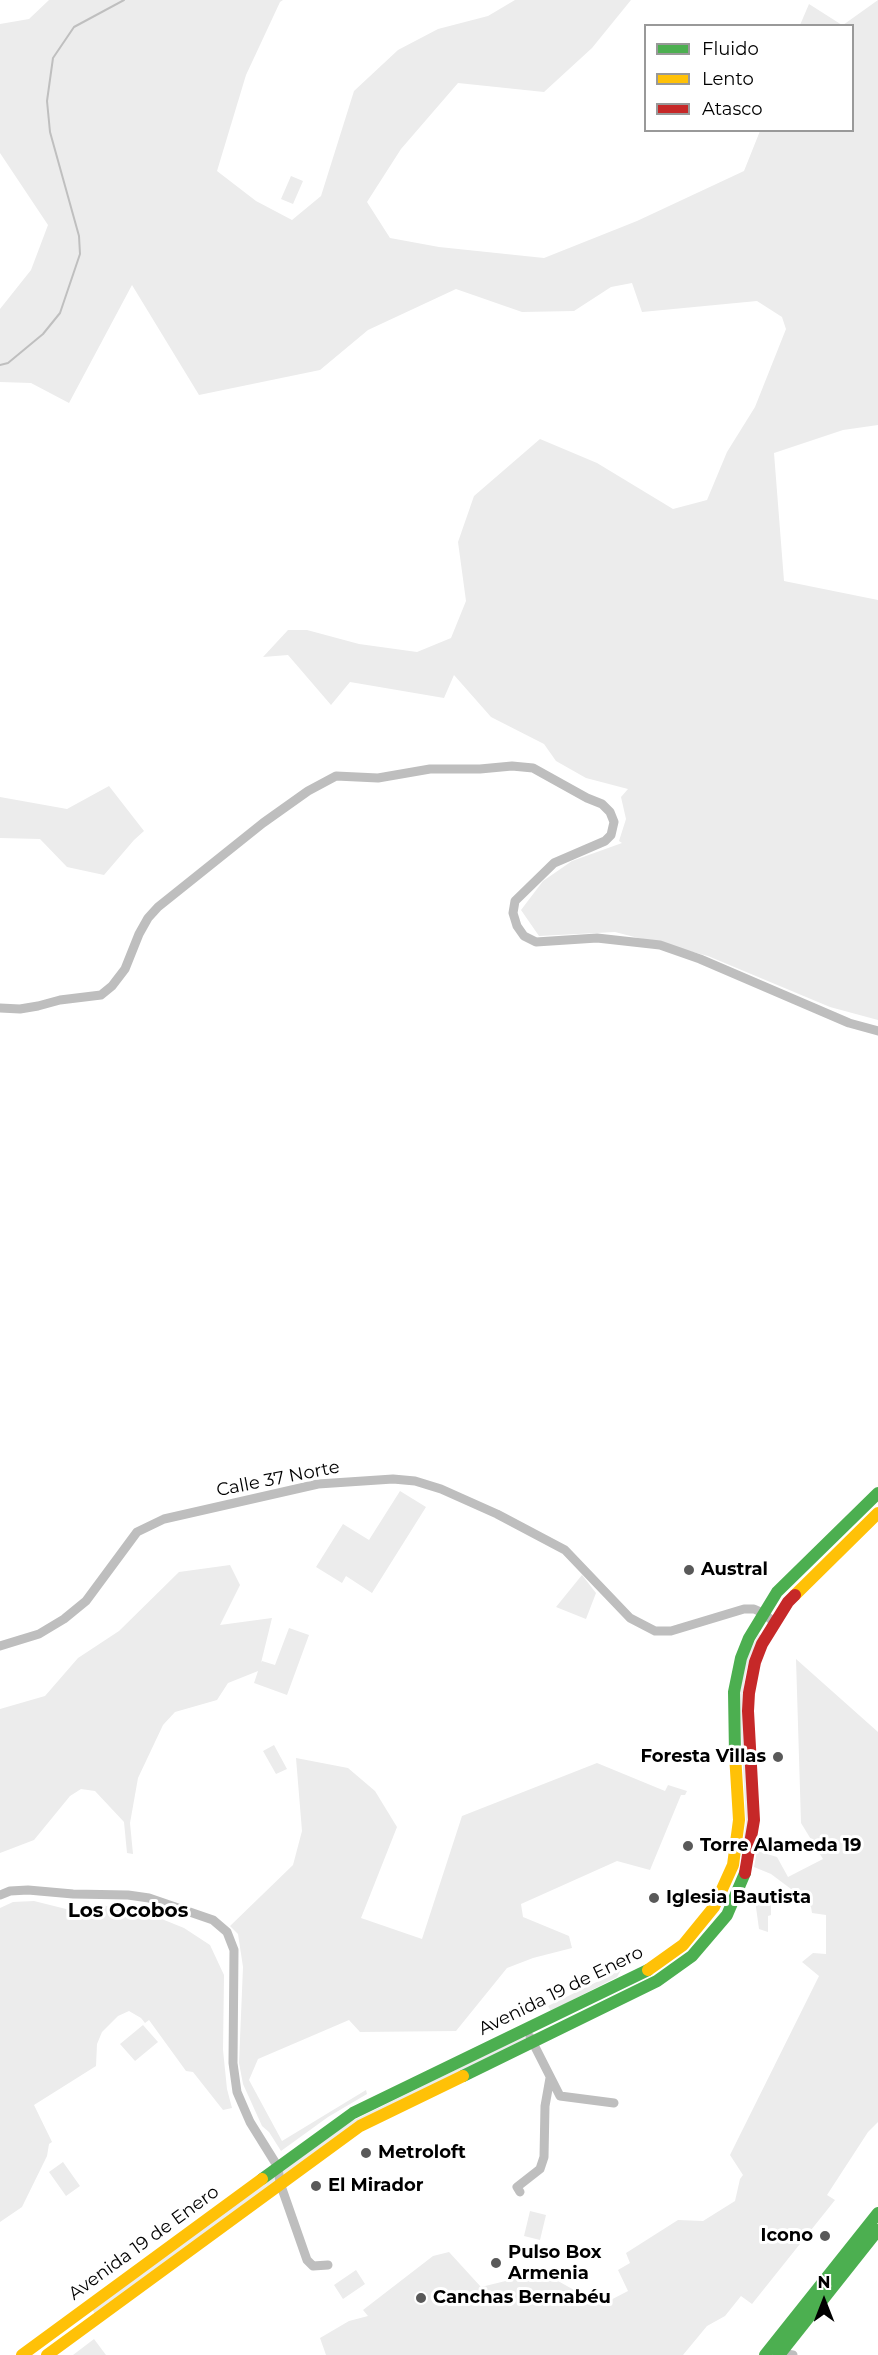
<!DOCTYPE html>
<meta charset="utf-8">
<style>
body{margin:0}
#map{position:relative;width:878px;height:2355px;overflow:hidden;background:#fff;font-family:Montserrat,sans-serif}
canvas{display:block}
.legend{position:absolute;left:644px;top:24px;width:210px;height:108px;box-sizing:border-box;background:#fff;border:2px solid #999;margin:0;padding:8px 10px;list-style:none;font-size:18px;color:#000}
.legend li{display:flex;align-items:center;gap:12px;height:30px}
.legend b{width:30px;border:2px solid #999}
.north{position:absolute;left:794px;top:2271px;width:60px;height:60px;-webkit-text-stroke:4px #fff;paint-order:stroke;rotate:0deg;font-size:16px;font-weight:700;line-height:24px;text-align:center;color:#000}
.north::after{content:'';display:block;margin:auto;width:21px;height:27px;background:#000;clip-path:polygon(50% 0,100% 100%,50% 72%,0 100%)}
</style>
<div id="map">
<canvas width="878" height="2355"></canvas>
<ul class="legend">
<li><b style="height:8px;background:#4caf50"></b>Fluido</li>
<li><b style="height:8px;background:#ffc107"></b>Lento</li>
<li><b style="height:8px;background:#c62828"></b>Atasco</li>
</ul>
<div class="north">N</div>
</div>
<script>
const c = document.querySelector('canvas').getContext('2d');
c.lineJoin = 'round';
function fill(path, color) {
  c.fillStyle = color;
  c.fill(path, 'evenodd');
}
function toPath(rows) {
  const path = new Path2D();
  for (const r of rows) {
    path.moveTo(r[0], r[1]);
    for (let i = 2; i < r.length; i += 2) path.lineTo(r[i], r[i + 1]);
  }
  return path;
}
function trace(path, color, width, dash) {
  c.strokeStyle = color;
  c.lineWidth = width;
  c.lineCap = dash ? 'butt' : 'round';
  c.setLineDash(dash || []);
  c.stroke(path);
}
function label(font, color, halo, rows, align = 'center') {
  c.font = font + ' Montserrat,sans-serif';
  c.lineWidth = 6;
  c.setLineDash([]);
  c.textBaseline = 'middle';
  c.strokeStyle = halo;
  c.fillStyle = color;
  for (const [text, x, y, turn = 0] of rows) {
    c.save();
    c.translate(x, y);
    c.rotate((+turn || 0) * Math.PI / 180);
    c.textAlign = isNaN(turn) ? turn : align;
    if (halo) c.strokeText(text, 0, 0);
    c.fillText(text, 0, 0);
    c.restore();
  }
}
fill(toPath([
 [49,0,283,0,280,2,246,75,217,171,256,201,292,220,321,196,354,91,398,50,438,29,488,16,515,0,631,0,592,48,544,92,458,83,401,149,367,202,390,238,439,247,544,258,637,221,744,171,760,131,852,130,852,26,843,25,878,0,878,425,843,430,774,453,784,581,878,600,878,1020,830,1007,708,956,615,932,539,936,521,910,543,881,572,861,622,843,619,841,626,819,621,797,628,789,586,778,556,761,544,744,491,717,454,675,444,698,350,682,331,705,288,655,263,657,288,630,307,630,359,644,417,652,451,638,466,601,458,542,474,496,540,439,597,463,673,509,707,500,727,452,755,407,786,329,782,317,757,301,642,312,632,283,611,287,574,311,522,312,456,289,368,330,320,370,199,395,132,285,69,403,31,383,0,382,0,309,31,270,48,225,0,153,0,24,29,19],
 [809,4,842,25,800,25],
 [291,176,303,181,293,204,281,199],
 [109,786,144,831,134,840,104,875,67,867,40,839,0,838,0,797,67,809],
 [400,1491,426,1507,372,1593,346,1576,342,1583,316,1567,343,1524,369,1540],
 [230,1565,240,1585,220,1625,272,1618,261,1663,262,1661,275,1665,289,1628,309,1635,287,1695,254,1683,258,1671,228,1683,217,1700,175,1712,163,1725,138,1778,130,1823,133,1854,127,1853,124,1822,95,1791,81,1789,70,1796,34,1840,0,1853,0,1709,45,1696,78,1658,119,1631,179,1572],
 [582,1575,596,1593,586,1619,556,1607],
 [759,1634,761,1636,750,1657,745,1677,743,1697,751,1822,747,1849,741,1858,746,1822,739,1696,747,1656],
 [796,1659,878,1732,878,2122,868,2132,827,2195,835,2200,752,2304,741,2296,725,2316,707,2326,683,2355,326,2355,320,2338,349,2321,368,2316,363,2310,433,2256,449,2252,481,2287,526,2276,541,2276,558,2281,601,2305,628,2291,618,2270,630,2263,626,2253,678,2220,703,2221,735,2201,740,2179,743,2175,730,2155,819,1976,802,1962,813,1953,826,1954,826,1915,812,1913,811,1907,798,1888,791,1889,771,1874,754,1867,757,1851,777,1857,788,1877,823,1859,801,1823],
 [274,1745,287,1769,276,1774,263,1751],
 [296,1758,348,1768,375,1791,397,1827,361,1918,422,1939,462,1816,597,1763,665,1791,668,1785,687,1791,685,1795,681,1795,650,1870,617,1861,521,1904,523,1917,569,1936,572,1948,533,1958,507,1968,456,2031,360,2032,349,2020,258,2059,249,2080,282,2141,366,2090,367,2094,328,2117,281,2151,269,2132,262,2126,243,2084,239,2063,243,1967,238,1934,230,1926,293,1865,302,1831],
 [771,1899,771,1915,768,1916,768,1932,759,1929,755,1900],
 [34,1901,74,1911,103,1905,125,1912,142,1911,184,1928,210,1945,224,1975,223,2050,227,2089,232,2108,223,2110,193,2072,186,2071,149,2020,145,2023,141,2018,129,2011,118,2016,102,2032,97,2044,96,2066,34,2105,52,2142,49,2144,47,2156,22,2207,0,2222,0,1908,13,1902],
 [621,1970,617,1977,551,2011,548,2006],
 [143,2025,158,2042,135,2061,120,2044],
 [524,2036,526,2040,385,2108,95,2314,92,2309,338,2128],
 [63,2162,80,2186,66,2196,49,2172],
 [530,2211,546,2215,540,2240,524,2236],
 [356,2270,365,2284,343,2299,334,2285],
 [94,2339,106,2355,73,2355]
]), '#ececec');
trace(toPath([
 [0,365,8,363,43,334,60,313,80,254,79,236,50,132,47,101,53,58,74,27,124,0]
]), '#bfbfbf', 2);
trace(toPath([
 [0,1008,20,1009,38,1006,60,1000,101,995,112,986,125,969,139,934,148,918,158,907,263,823,308,791,336,776,378,778,430,769,480,769,512,766,533,768,587,798,602,804,610,812,614,822,611,835,605,841,554,863,515,901,513,913,517,926,524,936,536,942,597,938,660,945,700,959,849,1023,878,1031],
 [0,1646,39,1634,64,1619,86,1601,137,1532,164,1519,318,1484,393,1479,415,1481,441,1489,497,1514,565,1550,630,1618,655,1631,671,1631,744,1609,754,1609,763,1613,774,1622],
 [0,1895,10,1891,28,1890,73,1894,128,1895,149,1898,213,1920,227,1932,234,1950,233,2063,237,2092,250,2122,278,2167,280,2183,307,2260,313,2266,328,2265],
 [530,2037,560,2096,614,2103],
 [520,2192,517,2187,540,2169,544,2157,545,2106,550,2078],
 [780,2353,793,2355]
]), '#bebebe', 9);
trace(toPath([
 [735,1754,734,1692,741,1658,749,1638,777,1592,878,1493],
 [463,2076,657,1981,692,1956,727,1915,745,1873],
 [262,2179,353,2113,648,1970],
 [765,2355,878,2213],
 [779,2355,878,2230]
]), '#4caf50', 12);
trace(toPath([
 [795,1595,878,1513],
 [648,1970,683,1945,714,1907,733,1865,739,1820,735,1754],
 [22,2355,262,2179],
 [47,2355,360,2126,463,2076]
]), '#ffc107', 12);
trace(toPath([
 [745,1873,754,1820,748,1711,749,1693,755,1662,762,1644,788,1602,795,1595]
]), '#c62828', 12);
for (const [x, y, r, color] of [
 [689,1570,6,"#595959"],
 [778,1757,6,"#595959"],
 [688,1846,6,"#595959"],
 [654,1898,6,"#595959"],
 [366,2153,6,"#595959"],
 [316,2186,6,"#595959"],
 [825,2236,6,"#595959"],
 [496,2263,6,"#595959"],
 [421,2298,6,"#595959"]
]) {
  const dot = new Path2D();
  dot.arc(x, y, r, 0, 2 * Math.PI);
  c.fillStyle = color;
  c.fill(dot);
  trace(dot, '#fff', 2);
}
label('18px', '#000', '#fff', [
 ["Calle 37 Norte",278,1479,-11],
 ["Avenida 19 de Enero",561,1991,-26],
 ["Avenida 19 de Enero",144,2243,-36]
]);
label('bold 18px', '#000', '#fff', [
 ["Austral",701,1570],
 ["Foresta Villas",766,1757,"right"],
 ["Torre Alameda 19",700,1846],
 ["Iglesia Bautista",666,1898],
 ["Metroloft",378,2153],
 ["El Mirador",328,2186],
 ["Icono",813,2236,"right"],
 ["Pulso Box",508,2253],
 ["Armenia",508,2274],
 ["Canchas Bernabéu",433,2298]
], 'left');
label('bold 20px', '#000', '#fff', [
 ["Los Ocobos",128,1911]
]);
</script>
